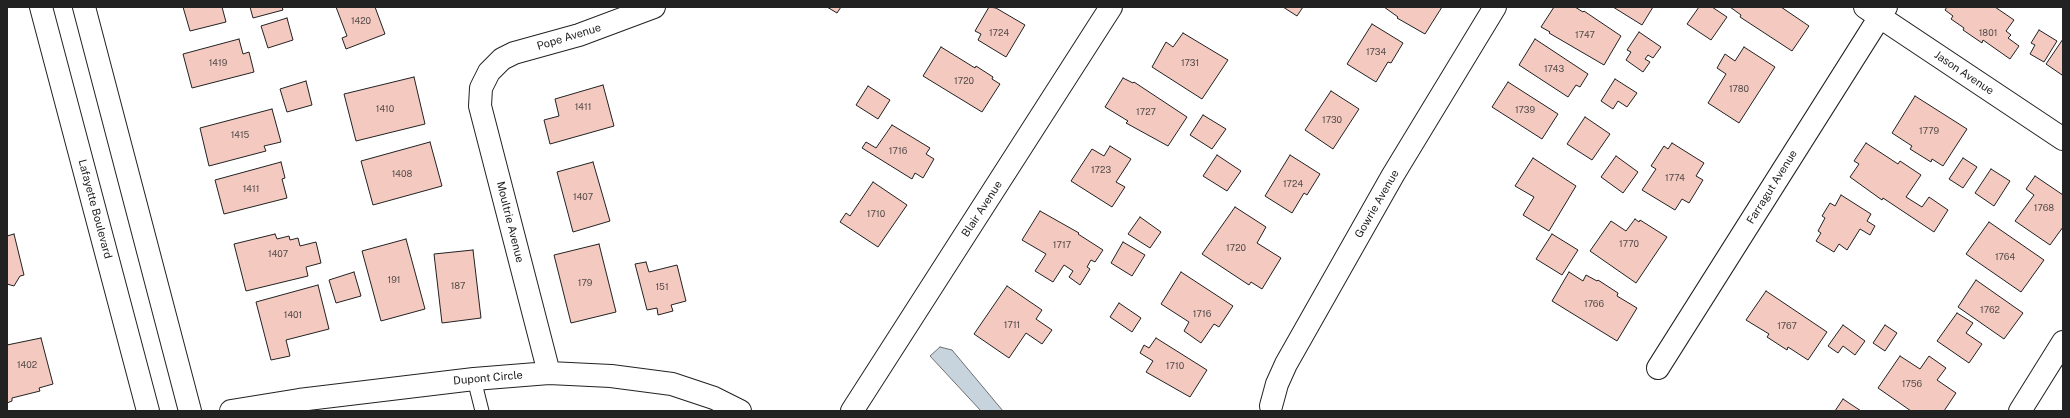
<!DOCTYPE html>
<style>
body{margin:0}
#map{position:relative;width:2070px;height:418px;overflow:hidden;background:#fff;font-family:"Public Sans",sans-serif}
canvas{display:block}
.frame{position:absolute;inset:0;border:8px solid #222;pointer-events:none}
</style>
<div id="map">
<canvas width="2070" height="418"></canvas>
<div class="frame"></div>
</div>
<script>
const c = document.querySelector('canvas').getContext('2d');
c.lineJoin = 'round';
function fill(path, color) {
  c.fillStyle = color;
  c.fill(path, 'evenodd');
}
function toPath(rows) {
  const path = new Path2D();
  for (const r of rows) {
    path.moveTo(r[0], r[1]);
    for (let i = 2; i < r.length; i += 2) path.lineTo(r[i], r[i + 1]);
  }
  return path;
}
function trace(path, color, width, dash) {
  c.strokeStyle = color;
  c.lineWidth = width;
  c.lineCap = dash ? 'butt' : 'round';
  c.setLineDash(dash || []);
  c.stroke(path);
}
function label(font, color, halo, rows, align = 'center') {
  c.font = font + ' "Public Sans",sans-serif';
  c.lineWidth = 3;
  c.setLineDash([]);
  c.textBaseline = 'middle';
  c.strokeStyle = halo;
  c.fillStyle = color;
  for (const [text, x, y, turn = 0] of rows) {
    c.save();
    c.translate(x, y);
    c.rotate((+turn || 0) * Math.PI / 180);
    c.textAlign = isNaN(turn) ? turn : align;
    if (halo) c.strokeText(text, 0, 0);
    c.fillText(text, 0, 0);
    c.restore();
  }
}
const water = toPath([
 [940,347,952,350,1003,411,981,411,930,356,940,347]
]);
fill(water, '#c7d3dd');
trace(water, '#6f6f6f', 1);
const building = toPath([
 [183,7,222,7,226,22,190,31,183,7],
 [250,7,282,7,283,10,253,18,250,7],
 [336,7,375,7,385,34,346,49,342,38,347,36,336,7],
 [827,7,841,7,837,13,827,7],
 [989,7,996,8,1025,25,1006,57,978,40,981,34,975,31,989,7],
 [1283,7,1303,7,1297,16,1283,7],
 [1384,7,1442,7,1425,34,1397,18,1398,17,1384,7],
 [1554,7,1575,7,1583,12,1584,11,1621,36,1604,65,1549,33,1550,32,1541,27,1554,7],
 [1613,7,1653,7,1642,25,1613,7],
 [1699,7,1712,7,1727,17,1711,40,1687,24,1699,7],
 [1730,7,1781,7,1809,26,1792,51,1740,17,1741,15,1730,7],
 [1947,7,1995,7,2014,20,2006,31,2011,35,2008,38,2019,46,2010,59,1983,40,1982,43,1963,30,1964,28,1951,19,1953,16,1945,10,1947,7],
 [287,18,293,40,268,48,261,26,287,18],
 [1372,24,1403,43,1391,63,1388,62,1376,82,1347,64,1372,24],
 [2039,30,2057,41,2044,62,2030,54,2035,45,2031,43,2039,30],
 [1639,32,1661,47,1653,58,1648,55,1645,59,1650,62,1643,72,1626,60,1631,52,1627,50,1639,32],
 [1183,33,1228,60,1202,99,1152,67,1166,42,1173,47,1183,33],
 [239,39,243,54,249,52,254,72,192,88,183,54,239,39],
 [1535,39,1588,74,1580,87,1576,85,1568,97,1519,65,1535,39],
 [2063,39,2063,73,2062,75,2046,64,2063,39],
 [941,47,975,68,976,66,993,77,992,79,1000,84,982,112,923,76,941,47],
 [1744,47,1775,67,1739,123,1708,103,1726,74,1717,68,1725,54,1735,61,1744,47],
 [414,77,425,124,356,141,344,94,414,77],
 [1123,78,1133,83,1134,82,1187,117,1168,146,1126,123,1128,121,1105,107,1123,78],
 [1615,79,1637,93,1627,107,1618,101,1613,109,1601,101,1615,79],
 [306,81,312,105,287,112,280,89,306,81],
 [1508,82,1558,114,1542,139,1492,107,1508,82],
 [603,85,614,126,550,144,544,120,559,116,555,99,603,85],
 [868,86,890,100,878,119,856,105,868,86],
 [1331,91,1359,109,1333,149,1305,130,1331,91],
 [1915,96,1967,129,1943,166,1932,159,1931,162,1910,149,1912,146,1892,133,1915,96],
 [272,109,281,142,264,146,266,151,209,166,200,128,272,109],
 [1203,115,1226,129,1212,149,1190,135,1203,115],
 [1585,117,1610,134,1592,160,1567,144,1585,117],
 [892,125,930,148,926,154,934,159,923,178,915,173,912,179,862,148,866,142,876,148,892,125],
 [430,142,442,186,373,205,361,161,430,142],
 [1672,143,1704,163,1696,176,1703,180,1689,203,1682,199,1675,210,1642,190,1656,169,1651,166,1664,146,1668,149,1672,143],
 [1866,143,1898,164,1900,161,1921,175,1906,197,1922,207,1929,197,1948,210,1934,232,1883,198,1882,200,1850,177,1859,164,1854,161,1866,143],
 [1110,146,1131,159,1116,182,1125,187,1112,207,1071,181,1092,149,1104,156,1110,146],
 [1217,155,1241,171,1227,191,1203,176,1217,155],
 [1290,155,1320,174,1307,195,1304,193,1292,213,1265,196,1290,155],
 [1616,156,1638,172,1623,193,1601,177,1616,156],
 [1533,158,1576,186,1549,231,1523,215,1534,197,1515,186,1533,158],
 [1963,158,1977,167,1963,188,1949,179,1963,158],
 [281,162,285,178,282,179,287,198,224,214,215,180,281,162],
 [593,162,610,221,573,232,557,172,593,162],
 [1991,169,2010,181,1994,206,1975,193,1991,169],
 [2035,176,2063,195,2063,227,2050,245,2015,221,2034,195,2026,189,2035,176],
 [873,182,907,205,878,247,840,222,846,213,850,216,873,182],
 [1841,195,1871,214,1867,221,1875,226,1870,235,1860,229,1847,250,1839,244,1834,252,1816,241,1821,233,1818,231,1825,218,1822,216,1830,203,1835,206,1841,195],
 [1235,207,1266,227,1257,243,1281,258,1262,289,1251,282,1249,285,1202,254,1235,207],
 [1040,211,1079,233,1078,234,1103,250,1095,262,1091,260,1087,267,1090,269,1080,285,1069,277,1073,271,1064,265,1053,282,1035,271,1046,254,1022,240,1040,211],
 [1140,217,1161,232,1150,248,1128,234,1140,217],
 [1635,219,1639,222,1640,220,1667,237,1636,283,1590,251,1611,221,1626,231,1635,219],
 [1989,222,2044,260,2021,292,1966,254,1989,222],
 [14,234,24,275,20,276,14,286,7,284,7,236,14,234],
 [275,234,277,239,289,236,290,240,298,238,300,246,316,242,321,263,306,267,308,276,246,291,234,244,275,234],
 [1552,234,1578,250,1562,275,1536,259,1552,234],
 [406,239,425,309,381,321,362,251,406,239],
 [1123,242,1145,255,1132,276,1111,263,1123,242],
 [599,244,616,312,571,323,554,255,599,244],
 [473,250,481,318,442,323,434,254,473,250],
 [646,262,649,272,677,265,686,301,671,305,673,311,658,315,657,308,647,310,635,264,646,262],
 [354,272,361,296,336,303,329,280,354,272],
 [1181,272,1233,306,1219,327,1214,324,1201,343,1184,331,1189,322,1161,304,1181,272],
 [1569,272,1583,281,1586,275,1597,281,1598,280,1618,293,1617,296,1637,308,1617,341,1552,301,1569,272],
 [1976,280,2023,313,2004,339,1958,307,1976,280],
 [318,285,329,329,286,340,290,356,271,360,256,302,318,285],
 [1007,286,1042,310,1036,319,1052,330,1042,344,1026,333,1009,358,974,334,1007,286],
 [1766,291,1827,332,1808,360,1788,347,1787,350,1767,337,1769,334,1746,320,1766,291],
 [1119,303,1141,318,1132,332,1110,317,1119,303],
 [1957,313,1973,323,1966,333,1982,344,1969,363,1937,341,1957,313],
 [1843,325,1865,341,1855,355,1843,346,1838,353,1828,346,1843,325],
 [1885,325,1897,333,1885,351,1873,343,1885,325],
 [41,338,53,384,39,388,40,391,12,398,12,401,7,403,7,345,41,338],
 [1156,338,1207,370,1190,397,1146,372,1153,361,1140,353,1144,345,1149,348,1156,338],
 [1900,356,1920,369,1929,356,1946,368,1937,380,1956,393,1944,411,1911,411,1878,388,1900,356],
 [1843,399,1861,411,1835,411,1843,399]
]);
fill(building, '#f3c9c0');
trace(building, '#222', 1);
const service = toPath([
 [474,379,482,411]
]);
const minor = toPath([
 [1865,7,2063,139],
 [1658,368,1886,7],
 [549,373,480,106,481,88,489,72,502,59,514,53,579,35,654,7],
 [1271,406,1277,384,1286,364,1393,175,1495,7],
 [231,411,299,400,474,379,549,373,611,376,672,384,714,398,740,411],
 [852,411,1111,7],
 [2020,411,2063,342]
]);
const primary = toPath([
 [41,7,148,411],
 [84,7,190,411]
]);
trace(service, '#222', 15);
trace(minor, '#222', 24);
trace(primary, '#222', 24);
trace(service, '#fff', 13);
trace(minor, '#fff', 22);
trace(primary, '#fff', 22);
label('9px', '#564c4a', null, [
 ["1420",361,21],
 ["1724",999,33],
 ["1801",1988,33],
 ["1747",1585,35],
 ["1734",1376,52],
 ["1419",218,63],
 ["1731",1190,63],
 ["1743",1554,69],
 ["1720",964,81],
 ["1780",1739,89],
 ["1411",583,107],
 ["1410",385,109],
 ["1739",1525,110],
 ["1727",1146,112],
 ["1730",1332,120],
 ["1779",1929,131],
 ["1415",240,135],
 ["1716",898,151],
 ["1723",1101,170],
 ["1408",402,174],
 ["1774",1675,178],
 ["1724",1293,184],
 ["1411",251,189],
 ["1407",583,197],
 ["1768",2044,208],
 ["1710",876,214],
 ["1770",1629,244],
 ["1717",1062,245],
 ["1720",1236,248],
 ["1407",278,254],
 ["1764",2005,257],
 ["191",394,280],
 ["179",585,283],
 ["187",458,286],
 ["151",662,287],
 ["1766",1594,304],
 ["1762",1990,310],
 ["1716",1202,314],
 ["1401",293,315],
 ["1711",1012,325],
 ["1767",1787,326],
 ["1402",27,365],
 ["1710",1175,366],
 ["1756",1912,384]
]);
label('11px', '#222', '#fff', [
 ["Pope Avenue",569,37,-17],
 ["Jason Avenue",1964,73,34],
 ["Farragut Avenue",1772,187,-58],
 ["Gowrie Avenue",1377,204,-60],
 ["Lafayette Boulevard",95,209,75],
 ["Blair Avenue",982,209,-57],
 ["Moultrie Avenue",510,222,76],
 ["Dupont Circle",488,378,-5]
]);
</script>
